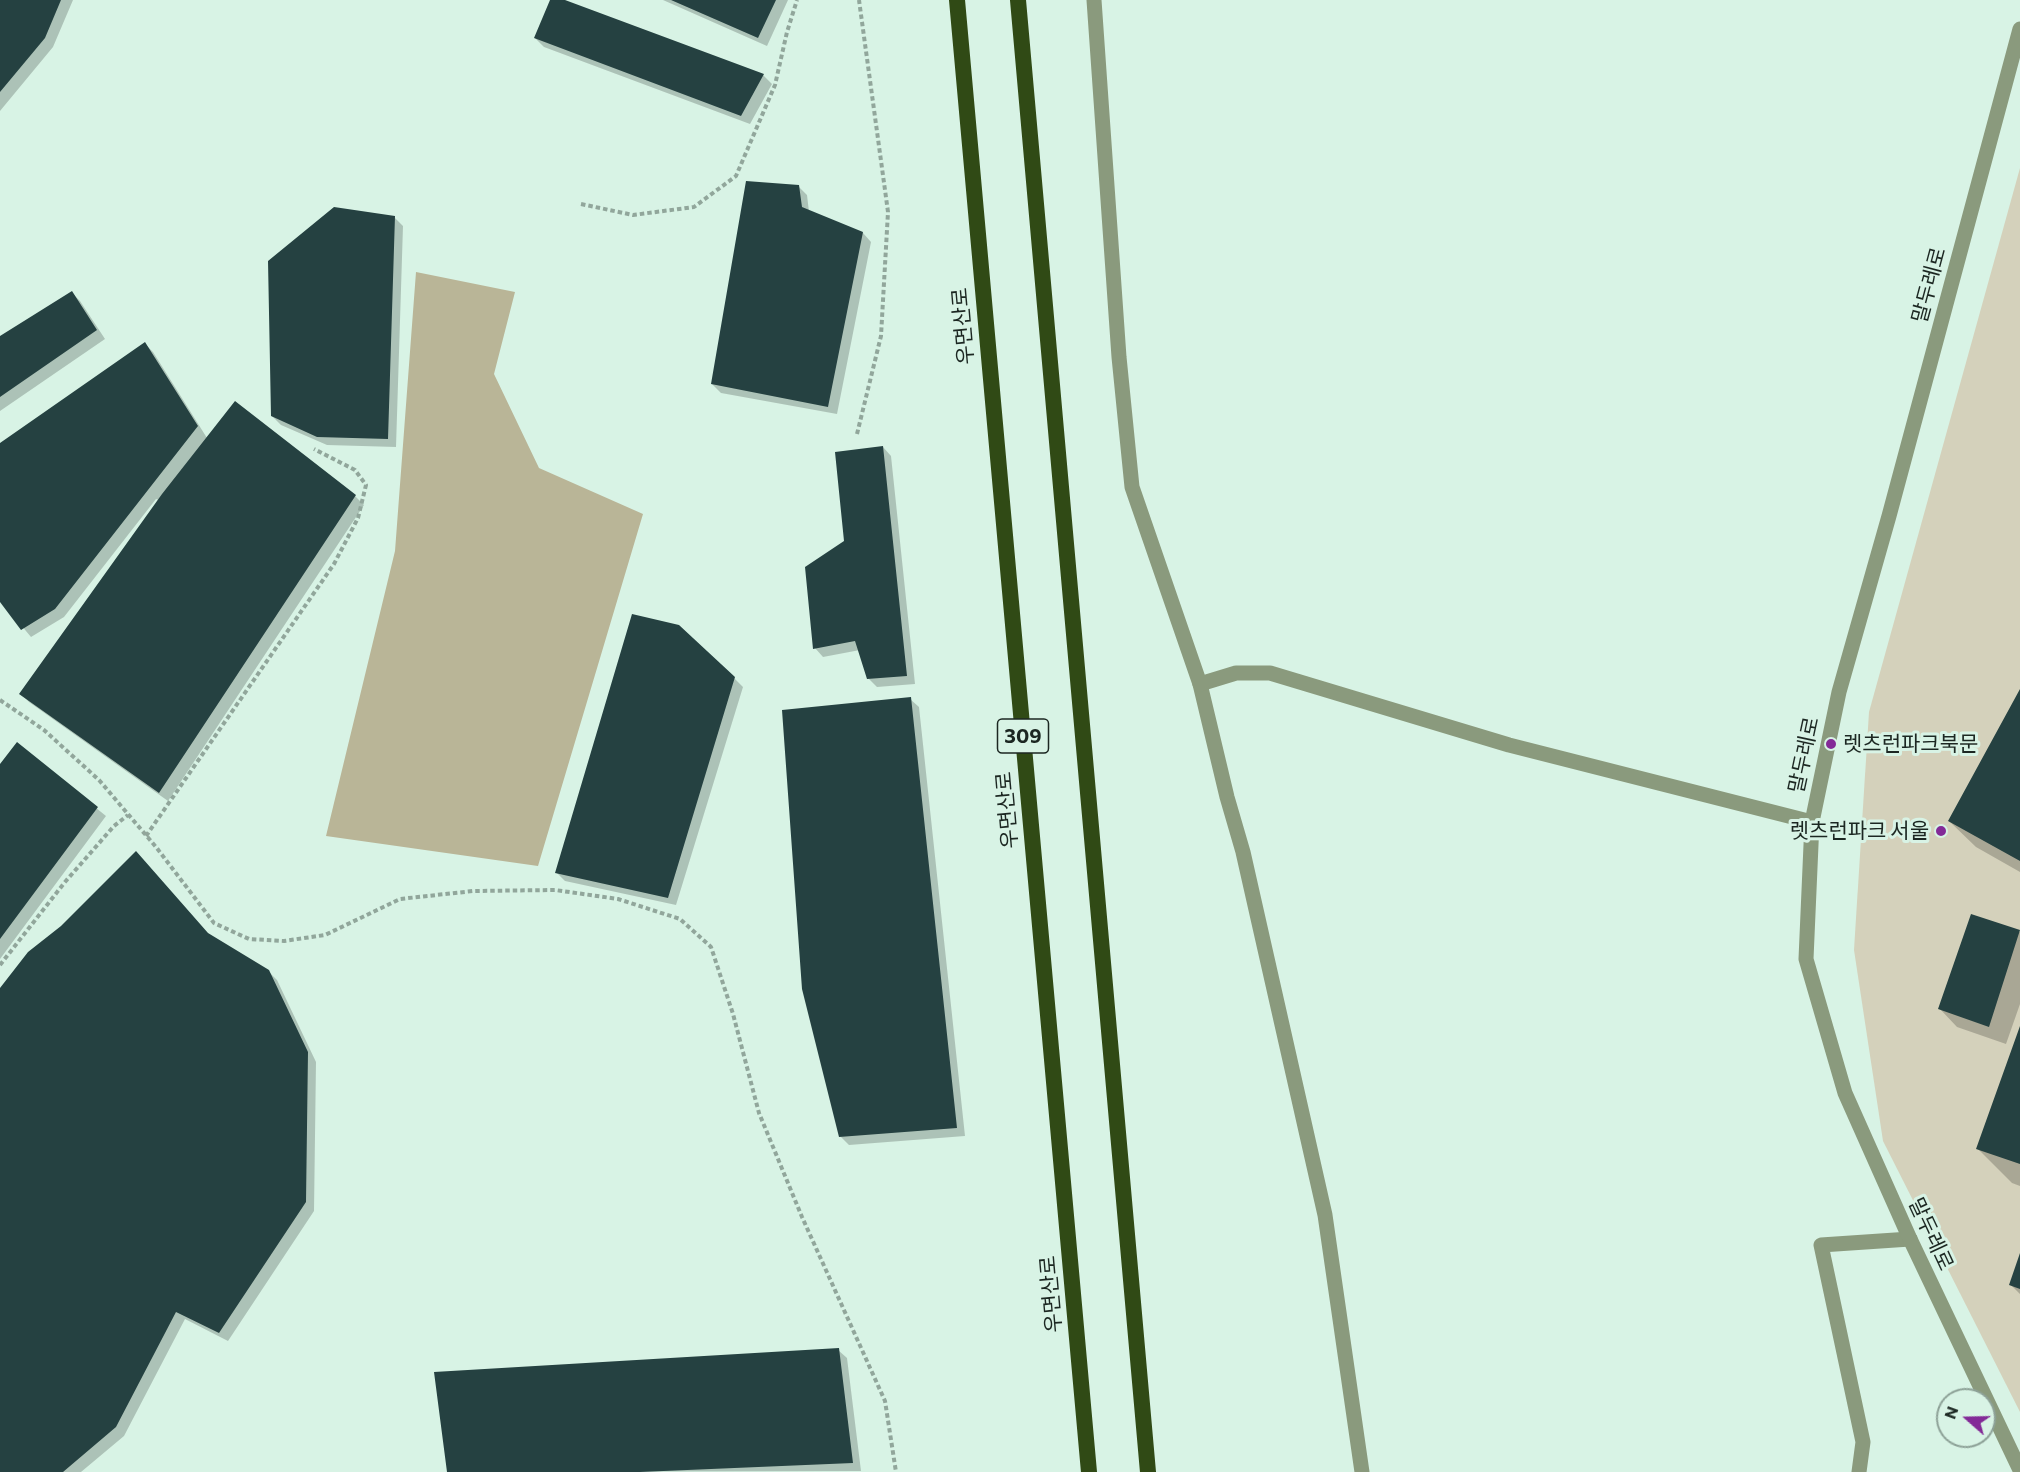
<!DOCTYPE html>
<meta charset="utf-8">
<style>
body{margin:0}
#map{position:relative;width:2020px;height:1472px;overflow:hidden;background:#d8f3e5;font-family:Commissioner,sans-serif}
canvas{display:block}
.north{position:absolute;left:1936px;top:1388px;width:60px;height:60px;box-sizing:border-box;background:#d8f3e5;border:2px solid #8da197;border-radius:50%;rotate:290deg;font-size:16px;font-weight:700;line-height:24px;text-align:center;color:#1c2722}
.north::after{content:'';display:block;margin:auto;width:21px;height:27px;background:#832a97;clip-path:polygon(50% 0,100% 100%,50% 72%,0 100%)}
</style>
<div id="map">
<canvas width="2020" height="1472"></canvas>
<div class="north">N</div>
</div>
<script>
const c = document.querySelector('canvas').getContext('2d');
c.lineJoin = 'round';
function fill(path, color) {
  c.fillStyle = color;
  c.fill(path, 'evenodd');
}
function toPath(rows) {
  const path = new Path2D();
  for (const r of rows) {
    path.moveTo(r[0], r[1]);
    for (let i = 2; i < r.length; i += 2) path.lineTo(r[i], r[i + 1]);
  }
  return path;
}
function trace(path, color, width, dash) {
  c.strokeStyle = color;
  c.lineWidth = width;
  c.lineCap = dash ? 'butt' : 'round';
  c.setLineDash(dash || []);
  c.stroke(path);
}
function label(font, color, halo, rows, align = 'center') {
  c.font = font + ' Commissioner,"Noto Sans KR",sans-serif';
  c.lineWidth = 6;
  c.setLineDash([]);
  c.textBaseline = 'middle';
  c.strokeStyle = halo;
  c.fillStyle = color;
  for (const [text, x, y, turn = 0] of rows) {
    c.save();
    c.translate(x, y);
    c.rotate((+turn || 0) * Math.PI / 180);
    c.textAlign = isNaN(turn) ? turn : align;
    if (halo) c.strokeText(text, 0, 0);
    c.fillText(text, 0, 0);
    c.restore();
  }
}
fill(toPath([
 [2020,168,2020,1412,1883,1141,1854,950,1869,712]
]), '#d4d1bb');
fill(toPath([
 [416,272,515,292,494,374,539,468,643,514,538,866,326,836,395,551]
]), '#b9b597');
fill(toPath([
 [0,0,73,0,53,47,0,111],
 [552,0,561,0,763,75,772,84,750,124,544,47,535,38],
 [663,0,788,0,767,46],
 [798,186,807,195,809,212,863,233,871,242,837,414,721,393,712,384],
 [394,217,403,226,396,447,327,445,281,425,272,416],
 [72,293,80,301,105,339,0,411,0,338],
 [145,344,153,352,207,438,355,496,364,505,168,801,29,702,21,694,159,500,156,499,64,617,31,637,0,600,0,445],
 [883,447,891,456,915,684,877,687,868,678,860,650,823,657,815,648],
 [734,678,743,687,676,905,565,881,556,872],
 [2020,692,2020,872,1976,847,1949,821],
 [910,699,919,707,965,1136,849,1145,840,1136],
 [17,744,106,816,0,959,0,766],
 [1972,915,2020,932,2020,1004,2006,1044,1957,1027,1940,1009],
 [210,936,268,971,277,980,316,1062,314,1211,228,1341,185,1319,124,1436,81,1472,0,1472,0,990],
 [2020,1030,2020,1186,2012,1183,1978,1149],
 [2020,1256,2020,1294,2011,1285],
 [838,1350,847,1358,861,1471,449,1472]
]), '#0003');
fill(toPath([
 [0,0,61,0,45,38,0,92],
 [550,0,565,0,764,74,741,116,534,38],
 [671,0,776,0,758,38],
 [746,181,799,185,802,207,863,232,828,407,711,384],
 [334,207,395,216,388,439,317,437,271,416,268,261],
 [72,291,97,330,0,397,0,336],
 [145,342,198,426,55,609,21,630,0,602,0,443],
 [235,401,356,495,159,793,19,694,162,494],
 [883,446,907,676,867,679,855,641,813,649,805,567,844,541,835,452],
 [632,614,679,625,735,677,668,898,555,873],
 [2020,689,2020,861,1948,821],
 [911,697,957,1128,839,1137,802,989,782,710],
 [17,742,98,807,0,939,0,764],
 [136,851,208,933,269,970,308,1052,306,1202,219,1333,176,1312,116,1427,63,1472,0,1472,0,988,28,952,61,926],
 [1971,914,2020,930,1989,1027,1938,1009],
 [2020,1026,2020,1164,1976,1149],
 [2020,1253,2020,1289,2009,1285],
 [839,1348,853,1463,640,1472,447,1472,434,1372]
]), '#254141');
trace(toPath([
 [581,204,633,215,694,207,736,176,775,85,787,32,797,0],
 [857,434,881,336,888,212,859,0],
 [0,700,44,730,99,780,156,847,214,923,249,939,284,941,325,935,400,899,473,891,555,890,618,899,680,919,711,947,733,1014,759,1113,802,1217,885,1401,896,1472],
 [146,836,334,564,358,518,366,485,355,470,314,449],
 [0,965,65,882,114,826,128,815]
]), '#91a69b', 4, [4.5, 3]);
trace(toPath([
 [1200,684,1227,797,1243,852,1325,1215,1362,1472]
]), '#8a9a7d', 15);
trace(toPath([
 [1094,0,1119,357,1132,487,1200,684,1236,673,1270,673,1509,745,1812,822],
 [1859,1472,1863,1442,1821,1245,1910,1239]
]), '#8a9a7d', 15);
trace(toPath([
 [2020,29,1889,516,1839,692,1812,822,1806,959,1845,1093,1910,1239,2020,1470]
]), '#8a9a7d', 15);
trace(toPath([
 [957,0,1089,1472],
 [1018,0,1148,1472]
]), '#304a15', 16);
for (const [x, y, r, color] of [
 [1831,744,6,"#832a97"],
 [1941,831,6,"#832a97"]
]) {
  const dot = new Path2D();
  dot.arc(x, y, r, 0, 2 * Math.PI);
  c.fillStyle = color;
  c.fill(dot);
  trace(dot, '#d8f3e5', 2);
}
for (const [x, y, w] of [
 [1023,736,51]
]) {
  const box = new Path2D();
  box.roundRect(x - w / 2, y - 17, w, 34, 4.5);
  c.fillStyle = '#d8f3e5';
  c.fill(box);
  trace(box, '#1c2722', 1.5);
}
label('bold 20px', '#1c2722', null, [
 ["309",1023,736]
]);
label('21px', '#1c2722', '#d8f3e5', [
 ["말두레로",1929,285,-75],
 ["우면산로",963,326,-95],
 ["말두레로",1804,755,-78],
 ["우면산로",1007,810,-95],
 ["말두레로",1931,1234,65],
 ["우면산로",1051,1294,-95]
]);
label('21px', '#1c2722', '#d8f3e5', [
 ["렛츠런파크북문",1843,744],
 ["렛츠런파크 서울",1929,831,"right"]
], 'left');
</script>
